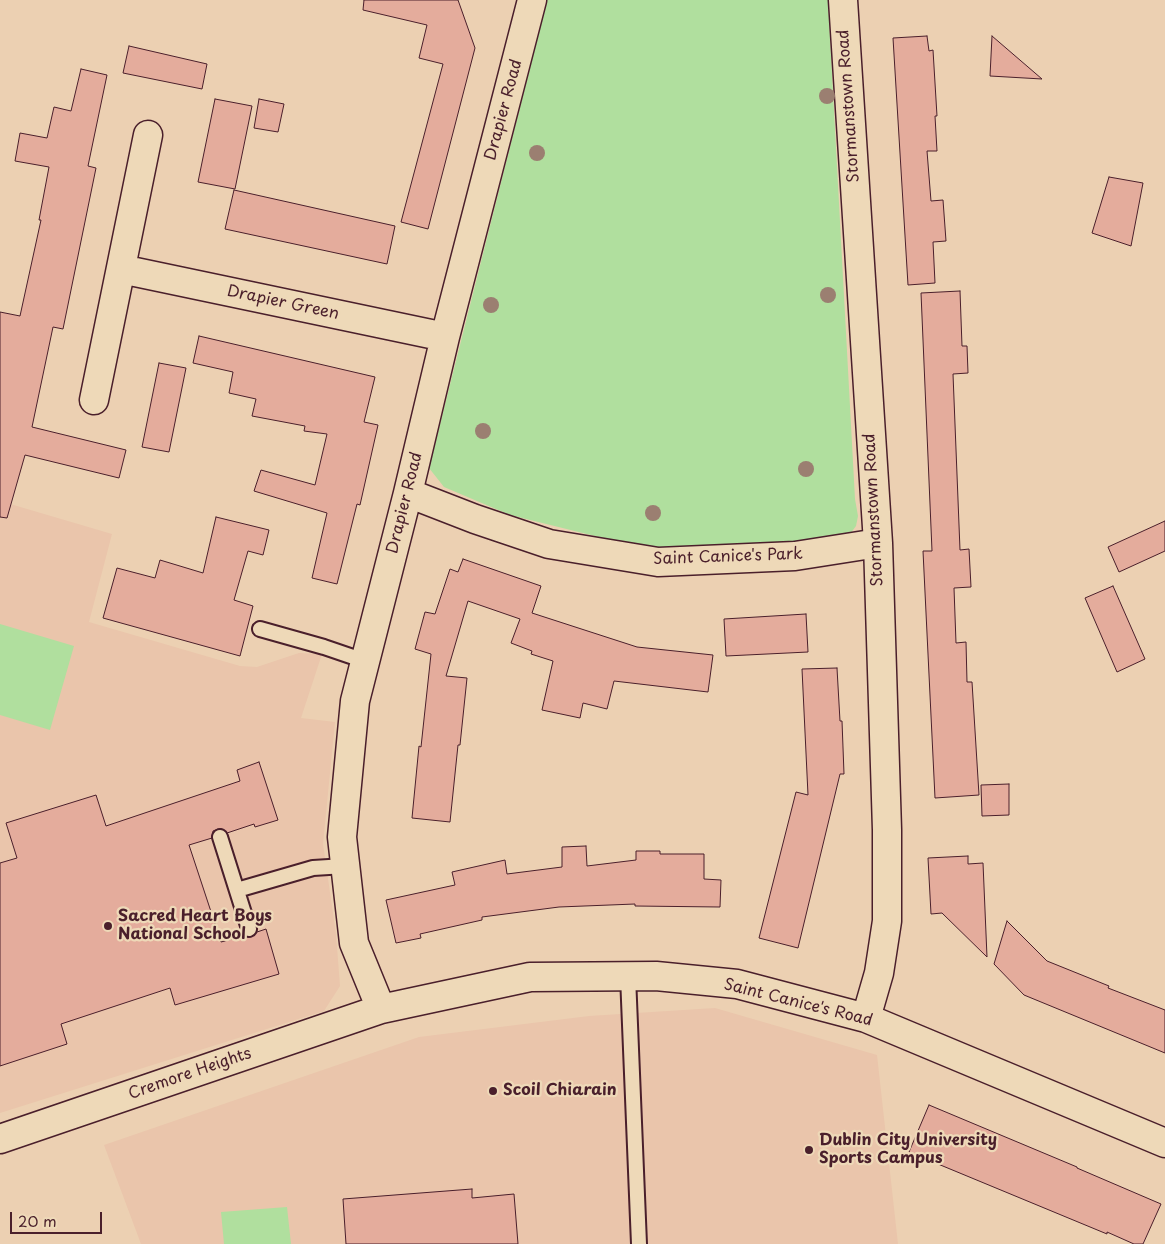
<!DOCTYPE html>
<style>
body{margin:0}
#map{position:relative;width:1165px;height:1244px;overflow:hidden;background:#ecd0b2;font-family:"Playpen Sans",sans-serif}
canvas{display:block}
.scale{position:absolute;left:10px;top:1212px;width:92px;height:22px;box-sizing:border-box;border:2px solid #4a1f2b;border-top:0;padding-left:6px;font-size:15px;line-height:18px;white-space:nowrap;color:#4a1f2b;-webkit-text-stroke:4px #eed9b8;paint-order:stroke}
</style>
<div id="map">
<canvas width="1165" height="1244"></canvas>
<div class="scale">20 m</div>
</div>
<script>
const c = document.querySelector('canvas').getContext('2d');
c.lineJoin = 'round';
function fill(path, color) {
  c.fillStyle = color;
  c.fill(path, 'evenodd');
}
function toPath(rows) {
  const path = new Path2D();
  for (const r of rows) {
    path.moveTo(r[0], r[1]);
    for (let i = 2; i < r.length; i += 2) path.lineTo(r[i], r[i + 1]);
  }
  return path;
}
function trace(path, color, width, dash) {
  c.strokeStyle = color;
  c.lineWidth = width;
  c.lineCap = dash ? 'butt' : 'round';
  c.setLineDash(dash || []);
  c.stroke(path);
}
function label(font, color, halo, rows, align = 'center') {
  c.font = font + ' "Playpen Sans",sans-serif';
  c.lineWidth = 4.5;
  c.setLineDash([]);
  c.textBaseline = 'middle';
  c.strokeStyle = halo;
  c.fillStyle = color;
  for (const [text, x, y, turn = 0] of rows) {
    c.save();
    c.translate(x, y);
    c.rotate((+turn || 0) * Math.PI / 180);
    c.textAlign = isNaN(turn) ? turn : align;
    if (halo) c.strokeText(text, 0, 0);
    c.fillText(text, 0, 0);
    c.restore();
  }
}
fill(toPath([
 [0,501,112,534,89,622,240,666,257,667,299,653,322,654,301,718,335,722,323,844,336,934,340,986,324,1011,0,1113],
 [715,1008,877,1055,898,1244,141,1244,104,1145,419,1037,589,1016]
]), '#eac5ab');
fill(toPath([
 [547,0,828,0,855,499,858,516,856,526,850,534,838,539,669,551,615,541,510,515,444,487,429,468],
 [0,624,74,646,50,730,0,715],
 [287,1207,291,1244,224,1244,221,1212]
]), '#b0df9e');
const building = toPath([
 [364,0,458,0,475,48,428,229,401,222,443,64,419,58,427,25,363,10,364,0],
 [927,36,929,51,933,50,937,116,935,116,937,151,927,151,931,201,943,200,946,241,933,242,935,283,908,285,893,38,927,36],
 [992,36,1042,79,990,76,992,36],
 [129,46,207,64,202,89,123,73,129,46],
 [81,69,107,75,88,166,96,168,63,329,53,327,32,427,126,450,119,478,25,455,7,518,0,517,0,312,20,316,41,220,39,220,49,167,15,161,20,133,47,138,54,107,71,111,81,69],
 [215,99,252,106,235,189,198,182,215,99],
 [259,99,284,104,278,132,254,128,259,99],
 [1109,177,1143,183,1131,246,1092,233,1109,177],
 [234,190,395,226,387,264,225,229,234,190],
 [960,291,962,346,967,346,968,373,953,374,960,550,969,549,971,587,954,588,956,643,966,642,967,682,972,682,979,795,935,798,923,551,932,551,921,293,960,291],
 [199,336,375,377,364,422,378,425,360,505,357,504,337,584,312,578,327,513,254,491,261,470,315,485,327,434,304,431,305,426,252,416,256,399,229,393,233,372,193,363,199,336],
 [159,363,186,368,169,452,142,447,159,363],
 [216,517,269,530,263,555,248,551,234,600,253,606,240,656,103,618,117,568,155,578,160,560,203,573,216,517],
 [1165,521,1165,551,1119,572,1108,547,1165,521],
 [463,559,541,586,532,613,637,647,713,655,708,692,614,681,607,709,583,703,580,718,542,710,553,661,531,654,532,651,511,643,520,619,468,601,446,676,467,678,460,745,458,745,450,822,412,818,419,746,421,747,431,654,415,649,425,612,435,614,450,569,458,572,463,559],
 [1113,586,1145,659,1117,672,1085,598,1113,586],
 [806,614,808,652,726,656,724,619,806,614],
 [837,668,840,721,842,721,844,774,840,774,798,948,759,938,796,792,808,795,802,669,837,668],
 [259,762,278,820,255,827,254,824,227,833,222,829,218,829,213,831,212,838,189,845,221,942,244,936,251,937,257,932,266,929,279,974,175,1005,170,988,61,1024,67,1044,0,1066,0,863,17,858,6,823,96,795,106,826,240,781,237,770,259,762],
 [1009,784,1009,815,982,816,981,785,1009,784],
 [586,846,587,866,636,860,636,851,660,851,660,854,704,854,704,879,721,880,720,907,635,906,635,904,559,907,482,917,482,920,420,934,421,938,396,943,386,900,455,885,452,872,505,860,507,874,562,867,562,847,586,846],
 [968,856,968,864,983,863,987,957,942,913,931,914,928,858,968,856],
 [1007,921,1047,961,1109,986,1108,988,1165,1010,1165,1053,1024,995,994,964,1007,921],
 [929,1105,1077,1167,1077,1168,1161,1204,1143,1244,1134,1244,1107,1232,1107,1234,909,1152,929,1105],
 [472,1189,472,1198,514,1194,518,1244,346,1244,343,1199,472,1189]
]);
fill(building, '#e4ac9c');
trace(building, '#4a1f2b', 1);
const lane = toPath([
 [260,629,324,647,365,661],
 [220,837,249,929],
 [237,890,313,868,345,866],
 [628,976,639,1244]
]);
const street = toPath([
 [843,0,878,543,887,830,887,921,879,973,866,1018],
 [121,269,445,337],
 [94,400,148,135],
 [408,493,475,519,549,544,658,562,795,556,878,543],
 [381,1009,354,943,342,837,355,701,408,493,445,337,532,0],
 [0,1139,381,1009,530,977,656,976,737,984,866,1018,1165,1143]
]);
trace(lane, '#4a1f2b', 18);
trace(street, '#4a1f2b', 31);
trace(lane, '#eed9b8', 14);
trace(street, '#eed9b8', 28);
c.fillStyle = '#9b7f71';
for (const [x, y] of [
 [827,96],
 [537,153],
 [828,295],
 [491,305],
 [483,431],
 [806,469],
 [653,513]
]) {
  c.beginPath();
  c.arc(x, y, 8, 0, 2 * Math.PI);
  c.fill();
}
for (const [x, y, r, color] of [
 [108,926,5,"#4a1f2b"],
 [493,1091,5,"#4a1f2b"],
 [809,1150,5,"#4a1f2b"]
]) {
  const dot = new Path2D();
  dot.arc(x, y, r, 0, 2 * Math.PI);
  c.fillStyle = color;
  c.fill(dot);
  trace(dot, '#eed9b8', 2);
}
label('16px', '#4a1f2b', '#eed9b8', [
 ["Stormanstown Road",849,106,-94],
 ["Drapier Road",504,110,-75],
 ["Drapier Green",283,303,12],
 ["Drapier Road",405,503,-76],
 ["Stormanstown Road",874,510,-93],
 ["Saint Canice's Park",728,557,-2],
 ["Saint Canice's Road",798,1003,14],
 ["Cremore Heights",190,1074,-19]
]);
label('bold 16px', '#4a1f2b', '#eed9b8', [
 ["Sacred Heart Boys",118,917],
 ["National School",118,935],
 ["Scoil Chiarain",503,1091],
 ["Dublin City University",819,1141],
 ["Sports Campus",819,1159]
], 'left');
</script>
